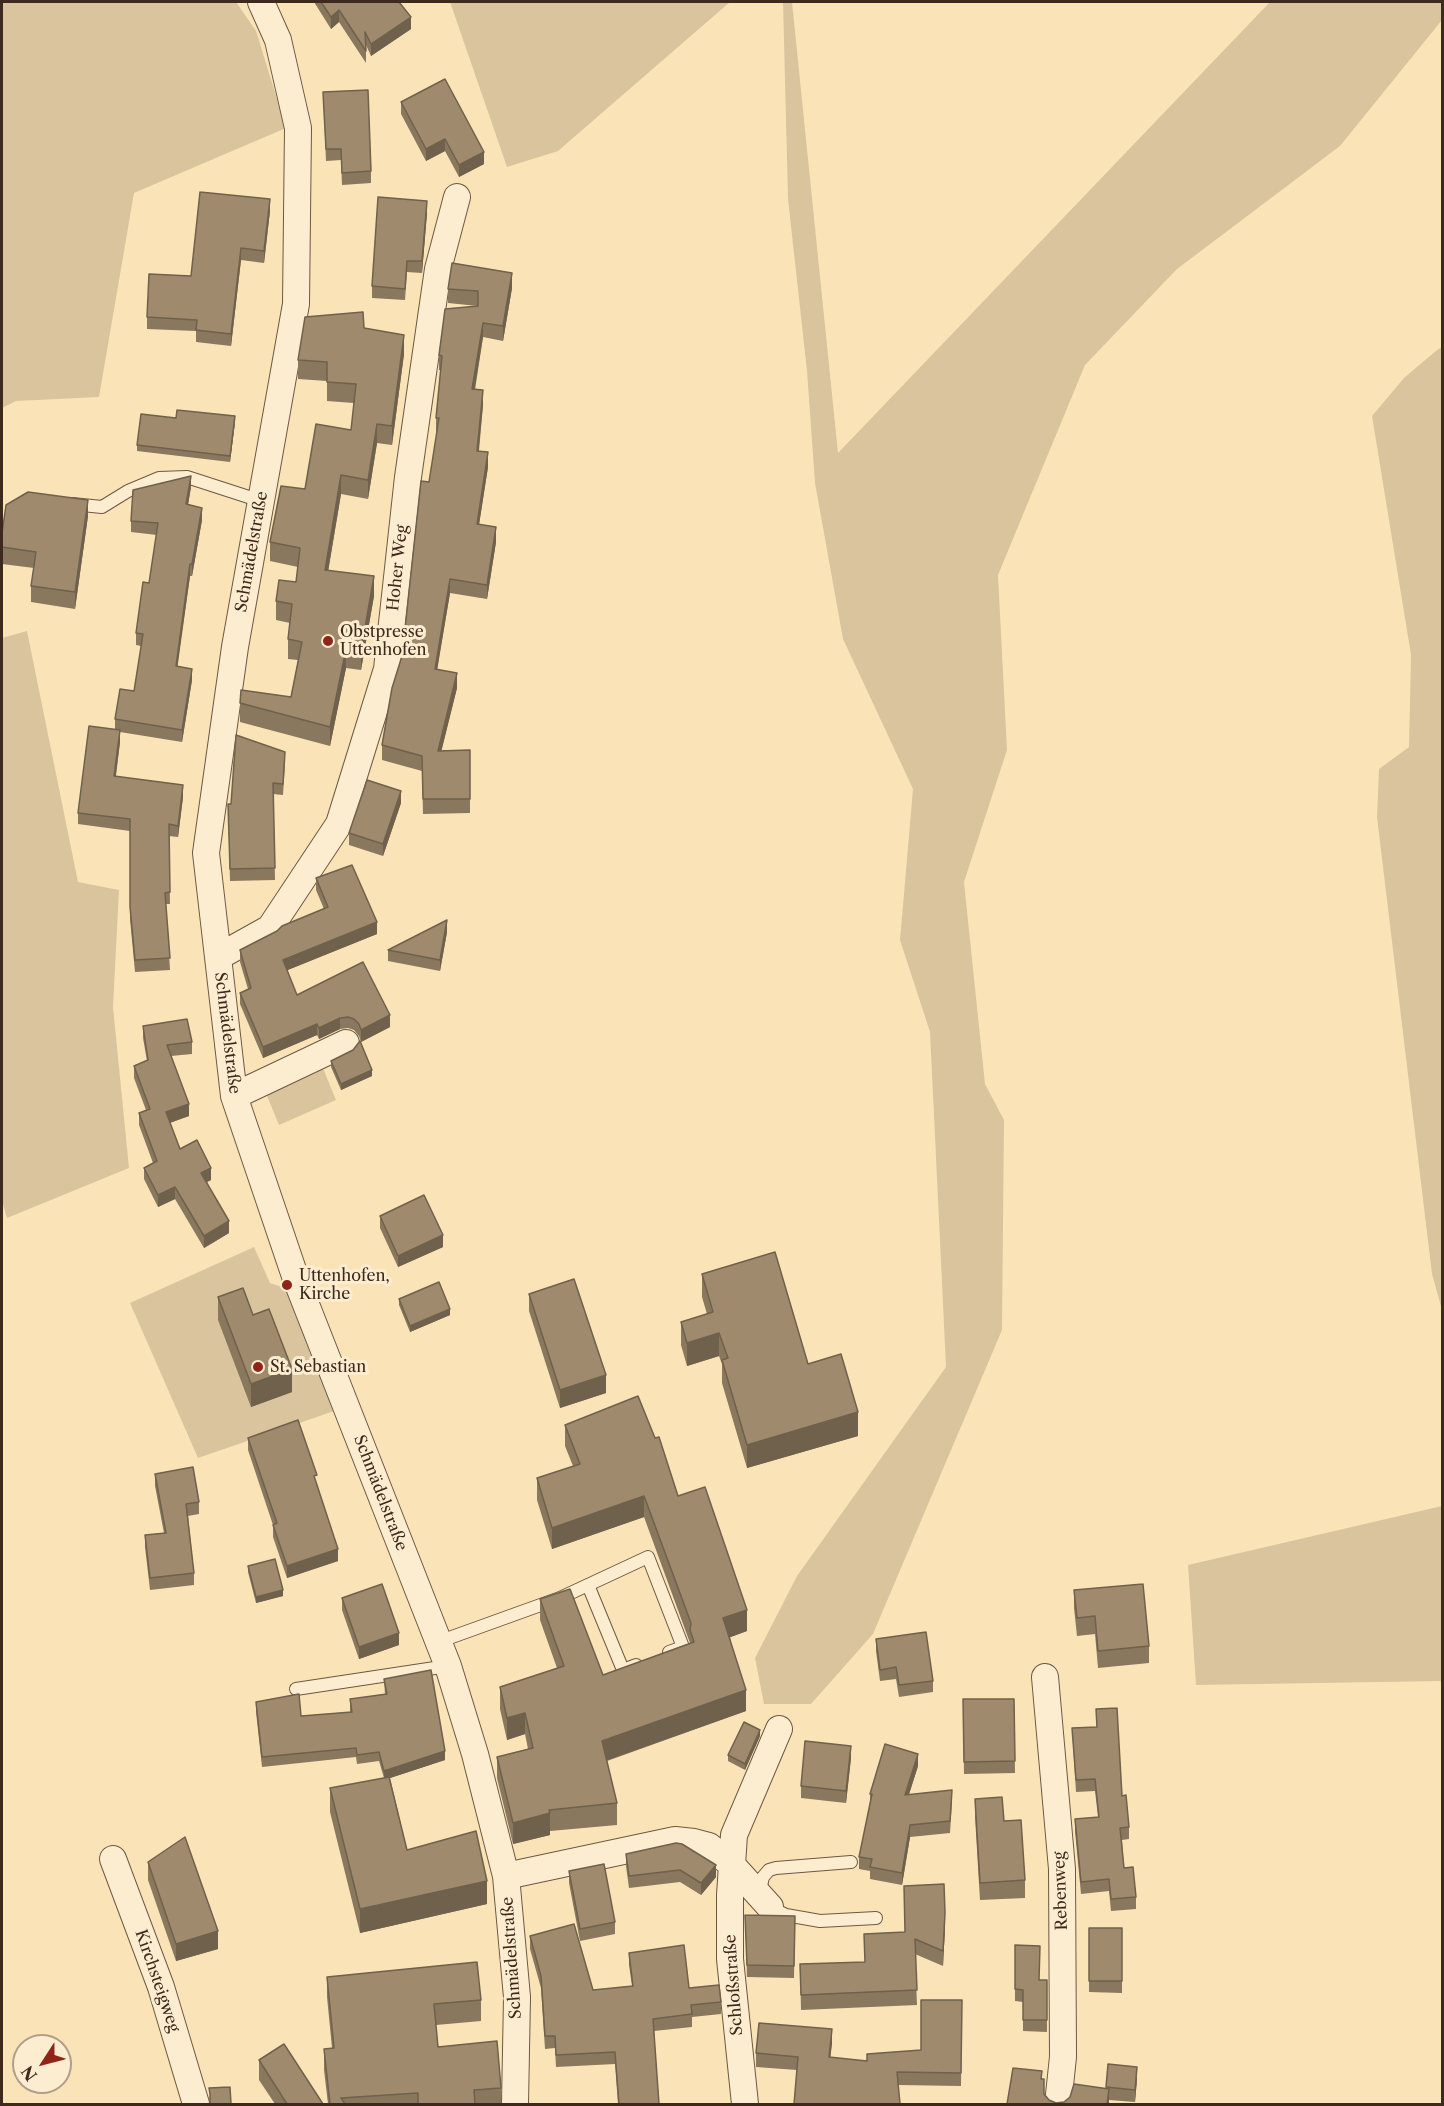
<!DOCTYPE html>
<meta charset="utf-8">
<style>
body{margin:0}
#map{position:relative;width:1444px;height:2106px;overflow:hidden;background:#fae4b7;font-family:"Libre Caslon Text",serif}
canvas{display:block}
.frame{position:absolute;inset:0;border:3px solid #3d291d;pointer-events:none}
.north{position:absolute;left:12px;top:2034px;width:60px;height:60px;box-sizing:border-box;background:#fcedd0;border:2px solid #b09f88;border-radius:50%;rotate:234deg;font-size:16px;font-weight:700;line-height:24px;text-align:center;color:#3d291d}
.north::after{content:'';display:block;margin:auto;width:21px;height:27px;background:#8f2418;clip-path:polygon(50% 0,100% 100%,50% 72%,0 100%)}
</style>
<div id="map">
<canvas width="1444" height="2106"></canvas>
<div class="frame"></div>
<div class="north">N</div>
</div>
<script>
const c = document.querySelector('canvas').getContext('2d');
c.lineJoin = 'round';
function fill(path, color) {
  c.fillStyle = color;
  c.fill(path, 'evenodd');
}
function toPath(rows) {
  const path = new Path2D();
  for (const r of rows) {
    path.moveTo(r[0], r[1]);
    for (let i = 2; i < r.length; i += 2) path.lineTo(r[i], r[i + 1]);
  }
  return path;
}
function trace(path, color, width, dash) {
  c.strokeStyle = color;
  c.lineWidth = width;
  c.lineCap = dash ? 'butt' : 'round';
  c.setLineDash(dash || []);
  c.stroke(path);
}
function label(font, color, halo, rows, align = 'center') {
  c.font = font + ' "Libre Caslon Text",serif';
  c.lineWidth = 6;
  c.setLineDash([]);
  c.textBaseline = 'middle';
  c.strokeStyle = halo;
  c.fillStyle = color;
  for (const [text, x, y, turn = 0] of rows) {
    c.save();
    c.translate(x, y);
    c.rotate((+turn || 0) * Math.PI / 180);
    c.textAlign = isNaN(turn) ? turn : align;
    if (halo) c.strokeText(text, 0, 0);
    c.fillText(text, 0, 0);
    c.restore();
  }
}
fill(toPath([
 [4,2,236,2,256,31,286,128,134,193,99,397,16,401,2,408,2,3],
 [450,2,730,2,558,151,507,167],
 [783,2,792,2,838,453,1270,2,1442,2,1442,20,1340,146,1177,269,1085,365,998,575,1007,750,964,882,985,1084,1004,1120,1002,1330,873,1634,811,1704,764,1704,755,1658,797,1576,946,1367,930,1032,900,940,913,789,843,639,815,483,807,371,788,199],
 [1442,347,1442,1310,1432,1274,1377,817,1379,769,1409,747,1411,655,1372,416,1404,378,1437,350],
 [27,631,78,882,119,890,113,1007,129,1168,7,1218,2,1201,2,638],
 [322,1066,336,1100,279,1125,265,1091],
 [254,1247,270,1283,296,1292,340,1409,198,1458,130,1303],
 [1442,1506,1442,1681,1196,1685,1188,1565]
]), '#dac49d');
const service = toPath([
 [72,504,102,507,128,491,159,478,187,477,261,501],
 [588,1585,623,1670,636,1665],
 [438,1642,560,1598,648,1557,683,1647,669,1652],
 [296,1689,448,1666],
 [759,1895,763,1877,769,1870,776,1868,851,1862],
 [770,1907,786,1915,820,1921,876,1918]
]);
const minor = toPath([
 [261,2,278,40,298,128,296,304,235,647,206,853,234,1096,296,1279,448,1666,475,1754,506,1876,517,1997,515,2104],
 [218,957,270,928,339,824,387,669,408,477,438,269,457,197],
 [234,1096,346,1043],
 [1045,1677,1062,1869,1063,2057,1058,2104],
 [113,1859,161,1987,196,2104],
 [506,1876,675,1840,694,1842,709,1846,732,1865,770,1907],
 [745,2104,730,1959,730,1895,734,1835,779,1729]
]);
trace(service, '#6c5844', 14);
trace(minor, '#6c5844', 28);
trace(service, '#fcedd0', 12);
trace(minor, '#fcedd0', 26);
fill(toPath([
 [314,2,399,2,411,29,371,56,366,45,366,63,339,22,331,29],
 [323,92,371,171,371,183,342,185,341,160,326,161],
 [401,102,484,164,459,177,445,151,426,161,401,114],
 [270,211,264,263,241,260,231,346,196,342,196,331,147,329,147,317,191,276],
 [427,213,422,273,407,272,405,300,372,298,372,286],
 [512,288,503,341,483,337,475,390,483,405,479,451,488,467,479,524,496,542,487,599,450,593,437,669,457,688,441,751,470,750,470,813,423,814,422,771,382,760,382,745,402,656,437,433,436,433,436,418,441,370,439,370,439,355,478,306,448,303,448,289],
 [364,328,404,354,392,445,377,443,368,499,341,494,328,571,374,596,361,670,346,668,330,746,240,722,240,703,291,697,298,660,288,659,288,639,290,623,276,620,276,601,296,582,298,567,270,561,270,542,305,489,351,430,354,403,327,401,327,381,298,379,298,360],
 [176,418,235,422,230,462,137,451,137,445],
 [191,487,188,505,202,520,192,576,190,576,177,666,192,680,182,742,120,732,120,742,116,776,183,797,178,837,169,836,170,904,166,904,170,970,135,972,130,919,130,831,78,824,78,813,115,729,115,719,134,691,141,646,136,645,136,633,149,583,157,535,131,532,131,521],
 [88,516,75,609,31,602,31,586,34,568,2,564,2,533],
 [285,763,283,795,273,794,275,880,230,881,228,804,231,804],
 [401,803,383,856,349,845,349,833],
 [316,878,377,934,287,970,297,995,390,1027,361,1042,359,1036,354,1030,348,1028,340,1029,319,1039,317,1035,263,1058,240,1004,240,993,248,989,240,962,240,950,324,909,316,890],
 [447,932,440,971,388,961,388,950],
 [143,1026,192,1042,192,1054,171,1056,189,1116,170,1123,180,1149,211,1180,207,1182,229,1233,204,1248,175,1199,158,1207,144,1179,144,1168,153,1163,139,1125,139,1113,146,1110,134,1078,134,1066,147,1061,143,1038],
 [353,1050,372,1076,341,1090,331,1067,331,1061],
 [380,1216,443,1247,398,1267,380,1228],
 [702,1274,808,1364,858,1436,747,1468,722,1383,722,1364,719,1356,687,1366,681,1345,681,1322,707,1314,702,1297],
 [529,1294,606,1393,560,1408,529,1311],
 [218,1297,253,1315,292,1392,251,1407,218,1320],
 [399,1299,450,1315,410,1332,399,1305],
 [565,1425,678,1496,747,1631,730,1637,746,1711,607,1761,617,1803,617,1825,550,1831,550,1835,513,1844,497,1778,497,1757,528,1749,525,1734,507,1740,500,1709,500,1687,557,1668,540,1620,540,1599,603,1675,690,1643,644,1517,552,1549,537,1500,537,1478,573,1466,565,1446],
 [248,1438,317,1484,338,1561,287,1578,273,1537,273,1525,248,1450],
 [155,1474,199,1502,199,1514,188,1516,194,1573,194,1585,150,1590,145,1547,145,1535,164,1533,155,1486],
 [248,1566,283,1596,256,1603,248,1572],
 [1074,1590,1149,1646,1149,1663,1098,1668,1095,1634,1077,1636,1074,1608],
 [342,1598,399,1645,359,1659,342,1610],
 [876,1639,933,1681,933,1692,899,1697,896,1679,880,1681,876,1651],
 [384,1679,445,1760,390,1778,407,1850,487,1904,360,1933,330,1812,330,1788,384,1778,379,1761,357,1764,356,1757,262,1767,256,1712,256,1702,301,1716,350,1712,350,1699,385,1695],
 [963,1699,1014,1699,1015,1773,964,1774],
 [1096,1709,1122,1796,1129,1827,1129,1839,1122,1840,1124,1868,1136,1897,1136,1909,1111,1911,1109,1891,1081,1894,1075,1831,1075,1819,1098,1817,1095,1791,1076,1792,1072,1728,1097,1727],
 [760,1736,745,1770,728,1761,728,1755],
 [851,1758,846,1803,801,1798,801,1786],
 [918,1766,909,1794,952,1802,950,1833,910,1837,902,1885,870,1879,870,1871,859,1869,859,1857,870,1804,870,1794],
 [975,1799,1004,1821,1025,1880,1025,1898,980,1900,975,1817],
 [626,1854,716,1877,701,1895,680,1882,629,1888,626,1866],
 [148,1862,218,1949,176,1961,148,1880],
 [569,1871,615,1922,615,1934,580,1941,569,1883],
 [904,1886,945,1927,943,1966,915,1954,917,2005,801,2010,800,1964,865,1962,864,1934,905,1932],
 [745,1915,795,1916,794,1978,747,1977],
 [1089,1928,1122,1928,1122,1993,1089,1992],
 [530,1936,593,1990,632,1986,629,1965,629,1953,689,1988,721,2002,721,2014,692,2017,692,2027,654,2031,659,2104,618,2104,615,2064,556,2067,555,2048,545,2049,541,1988,530,1949],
 [1015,1945,1040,1980,1047,1980,1047,2032,1023,2031,1023,2002,1015,2001],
 [327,1977,481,2000,481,2021,436,2025,438,2047,501,2088,501,2104,328,2104,324,2070,324,2049,332,2048,327,1997],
 [962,2000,961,2086,898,2085,797,2070,756,2067,756,2053,832,2043,830,2057,867,2061,867,2054,921,2050],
 [259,2060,324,2104,275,2104,259,2080],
 [1108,2064,1137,2079,1135,2102,1109,2100,1109,2104,1007,2104,1042,2079,1044,2094,1049,2100,1056,2103,1064,2102,1106,2089]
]), '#89775e');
fill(toPath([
 [339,10,339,22,331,29,331,17],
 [411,17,411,29,371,56,371,44],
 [445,139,445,151,426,161,426,149],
 [484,152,484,164,459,177,459,165],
 [270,199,270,211,264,263,264,251],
 [427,201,427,213,422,273,422,261],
 [241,248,241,260,231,346,231,334],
 [512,273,512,288,503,341,503,326],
 [483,323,483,337,472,404,472,389],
 [404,335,404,354,392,445,392,426],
 [483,390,483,405,477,465,477,451],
 [235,416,235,422,230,462,230,456],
 [377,424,377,443,368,499,368,480],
 [488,452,488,467,477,538,477,524],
 [341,475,341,494,325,590,325,570],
 [191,476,191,487,186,516,186,504],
 [88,500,88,516,75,609,75,592],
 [202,508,202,520,192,576,192,564],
 [496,527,496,542,487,599,487,585],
 [190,564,190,576,176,678,176,666],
 [374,576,374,596,361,670,361,651],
 [450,579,450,593,435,683,435,669],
 [346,649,346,668,330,746,330,727],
 [192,669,192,680,182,742,182,730],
 [457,673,457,688,438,765,438,751],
 [120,730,120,742,114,788,114,776],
 [183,785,183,797,178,837,178,826],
 [401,791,401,803,383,856,383,844],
 [447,920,447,932,440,971,440,960],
 [377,922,377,934,283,972,283,960],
 [390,1015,390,1027,361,1042,361,1030],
 [340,1018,340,1029,319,1039,319,1028],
 [317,1024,317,1035,263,1058,263,1047],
 [372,1070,372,1076,341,1090,341,1084],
 [189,1104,189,1116,166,1124,166,1112],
 [211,1168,211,1180,201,1185,201,1173],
 [175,1187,175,1199,158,1207,158,1195],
 [229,1221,229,1233,204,1248,204,1236],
 [443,1235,443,1247,398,1267,398,1256],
 [450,1309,450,1315,410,1332,410,1326],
 [719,1333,719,1356,687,1366,687,1343],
 [292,1369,292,1392,251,1407,251,1384],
 [606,1375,606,1393,560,1408,560,1390],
 [858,1412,858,1436,747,1468,747,1445],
 [644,1496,644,1517,552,1549,552,1528],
 [338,1549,338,1561,287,1578,287,1566],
 [283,1590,283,1596,256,1603,256,1597],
 [747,1610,747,1631,723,1640,723,1618],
 [399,1633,399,1645,359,1659,359,1647],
 [746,1690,746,1711,602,1762,602,1741],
 [525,1713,525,1734,507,1740,507,1718],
 [760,1730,760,1736,745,1770,745,1764],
 [851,1746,851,1758,846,1803,846,1791],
 [445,1751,445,1760,384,1780,384,1771],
 [918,1754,918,1766,905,1807,905,1795],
 [550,1813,550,1835,513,1844,513,1823],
 [910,1825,910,1837,902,1885,902,1873],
 [716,1865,716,1877,701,1895,701,1883],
 [487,1881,487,1904,360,1933,360,1909],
 [945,1913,945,1927,943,1966,943,1951],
 [218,1931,218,1949,176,1961,176,1944],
 [832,2029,832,2043,829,2071,829,2057],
 [1137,2067,1137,2079,1135,2102,1135,2090],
 [1109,2089,1109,2104,1107,2104]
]), '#6f614c');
const building = toPath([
 [321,2,399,2,411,17,371,44,365,32,366,51,339,10,331,17,321,2],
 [445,79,484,152,459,165,445,139,426,149,401,102,445,79],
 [368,90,371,171,342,173,341,149,326,149,323,92,368,90],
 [200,192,270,199,264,251,241,248,231,334,196,330,197,320,147,317,149,274,191,276,200,192],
 [378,197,427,201,422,261,407,261,405,289,372,286,378,197],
 [452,263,512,273,503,326,483,323,472,389,483,390,477,451,488,452,477,524,496,527,487,585,450,579,435,669,457,673,438,751,470,750,470,799,423,799,422,756,382,745,392,688,402,656,421,481,429,482,439,418,436,418,442,356,439,355,445,309,478,306,478,291,448,289,452,263],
 [363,312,364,328,404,335,392,426,377,424,368,480,341,475,325,570,374,576,361,651,346,649,330,727,240,703,241,690,291,697,302,642,288,639,292,604,276,601,279,580,296,582,300,548,270,542,281,486,305,489,316,424,351,430,356,384,327,382,327,362,298,360,305,317,363,312],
 [177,410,235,416,230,456,137,445,141,414,176,418,177,410],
 [191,476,186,504,202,508,192,564,190,564,176,666,192,669,182,730,115,719,120,689,134,691,143,634,136,633,143,582,149,583,158,523,131,521,133,490,191,476],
 [28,492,88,500,75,592,31,586,36,552,2,547,2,533,6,505,28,492],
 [89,726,120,730,114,776,183,785,178,826,169,824,170,892,165,893,170,958,135,960,130,907,130,819,78,813,89,726],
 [236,735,285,752,283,784,273,783,275,868,230,869,228,804,231,804,236,735],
 [367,780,401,791,383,844,349,833,367,780],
 [352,865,377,922,283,960,297,995,363,962,390,1015,361,1030,359,1024,354,1019,348,1017,340,1018,319,1028,317,1024,263,1047,240,993,251,988,240,950,277,931,282,926,328,907,316,878,352,865],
 [447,920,440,960,388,950,447,920],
 [187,1019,192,1042,167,1045,189,1104,166,1112,180,1149,197,1140,211,1168,201,1173,229,1221,204,1236,175,1187,158,1195,144,1168,157,1161,139,1113,150,1109,134,1066,148,1060,143,1026,187,1019],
 [360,1041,372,1070,341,1084,331,1061,353,1050,360,1041],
 [424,1195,443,1235,398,1256,380,1216,424,1195],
 [775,1252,808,1364,841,1354,858,1412,747,1445,722,1360,728,1358,719,1333,687,1343,681,1322,713,1312,702,1274,775,1252],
 [574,1279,606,1375,560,1390,529,1294,574,1279],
 [439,1282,450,1309,410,1326,399,1299,439,1282],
 [243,1288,253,1315,269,1309,292,1369,251,1384,218,1297,243,1288],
 [638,1396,655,1438,659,1437,678,1496,705,1487,747,1610,723,1618,746,1690,602,1741,617,1803,549,1810,550,1813,513,1823,497,1757,533,1748,525,1713,507,1718,500,1687,564,1666,540,1599,570,1589,603,1675,694,1642,690,1630,691,1623,644,1496,552,1528,537,1478,580,1464,565,1425,638,1396],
 [298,1420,317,1475,314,1476,338,1549,287,1566,273,1525,277,1523,248,1438,298,1420],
 [193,1467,199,1502,186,1504,194,1573,150,1578,145,1535,166,1533,155,1474,193,1467],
 [275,1559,283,1590,256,1597,248,1566,275,1559],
 [382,1584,399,1633,359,1647,342,1598,382,1584],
 [1143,1584,1149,1646,1098,1651,1095,1616,1077,1618,1074,1590,1143,1584],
 [926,1632,933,1681,899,1685,896,1667,880,1670,876,1639,926,1632],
 [431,1670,445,1751,384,1771,379,1752,357,1755,356,1748,262,1757,256,1702,299,1694,301,1716,352,1712,350,1699,387,1694,384,1679,431,1670],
 [963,1699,1014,1699,1015,1761,964,1762,963,1699],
 [1117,1708,1122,1796,1126,1795,1129,1827,1120,1828,1124,1868,1133,1867,1136,1897,1111,1899,1109,1879,1081,1882,1075,1819,1099,1817,1095,1779,1076,1780,1072,1728,1097,1727,1096,1709,1117,1708],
 [744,1722,760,1730,745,1764,728,1755,744,1722],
 [805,1741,851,1746,846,1791,801,1786,805,1741],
 [885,1744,918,1754,905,1795,952,1790,950,1821,910,1825,902,1873,870,1867,872,1859,859,1857,872,1794,870,1794,885,1744],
 [389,1777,407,1850,476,1831,487,1881,360,1909,330,1788,389,1777],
 [1002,1797,1004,1821,1021,1820,1025,1880,980,1883,975,1799,1002,1797],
 [185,1837,218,1931,176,1944,148,1862,185,1837],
 [676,1843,682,1844,716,1865,701,1883,680,1870,629,1876,626,1854,676,1843],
 [604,1864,615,1922,580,1929,569,1871,604,1864],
 [944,1884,945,1913,943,1951,915,1939,917,1990,801,1995,800,1964,865,1962,864,1934,905,1932,904,1886,944,1884],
 [745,1915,795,1916,794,1966,747,1965,745,1915],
 [574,1924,593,1990,633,1986,629,1953,684,1945,689,1988,719,1985,721,2002,691,2005,692,2014,653,2019,659,2104,619,2104,615,2052,556,2055,555,2036,545,2036,541,1976,530,1936,574,1924],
 [1089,1928,1122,1928,1122,1981,1089,1981,1089,1928],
 [1015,1945,1040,1946,1039,1980,1047,1980,1047,2020,1023,2020,1023,1990,1015,1989,1015,1945],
 [477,1962,481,2000,434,2004,438,2047,497,2041,501,2088,474,2090,475,2104,418,2104,418,2093,341,2098,345,2104,330,2104,324,2049,334,2048,327,1977,477,1962],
 [921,2000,962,2000,961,2073,897,2072,900,2104,794,2104,798,2057,756,2053,759,2023,832,2029,829,2057,867,2061,867,2054,921,2050,921,2000],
 [284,2044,323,2104,287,2104,259,2060,284,2044],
 [1108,2064,1137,2067,1135,2090,1106,2087,1108,2064],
 [1013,2068,1042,2071,1041,2079,1044,2079,1044,2094,1049,2100,1056,2103,1064,2102,1070,2097,1074,2084,1109,2089,1107,2104,1007,2104,1013,2068],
 [230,2087,231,2104,210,2104,210,2094,209,2088,230,2087]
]);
fill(building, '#9f8a6d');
trace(building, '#6f614c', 1.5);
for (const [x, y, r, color] of [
 [328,641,6,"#8f2418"],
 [287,1285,6,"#8f2418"],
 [258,1367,6,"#8f2418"]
]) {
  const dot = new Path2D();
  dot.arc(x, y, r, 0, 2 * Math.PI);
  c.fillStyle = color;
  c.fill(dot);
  trace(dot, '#fcedd0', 2);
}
label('16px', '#3d291d', '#fcedd0', [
 ["Schmädelstraße",252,552,-80],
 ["Hoher Weg",398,568,-84],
 ["Schmädelstraße",227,1033,83],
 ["Schmädelstraße",380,1493,69],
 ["Rebenweg",1061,1891,-92],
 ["Schmädelstraße",512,1958,-94],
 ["Kirchsteigweg",157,1981,71],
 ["Schloßstraße",734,1985,-94]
]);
label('16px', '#3d291d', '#fcedd0', [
 ["Obstpresse",340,632],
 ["Uttenhofen",340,650],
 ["Uttenhofen,",299,1276],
 ["Kirche",299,1294],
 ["St. Sebastian",270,1367]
], 'left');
</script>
